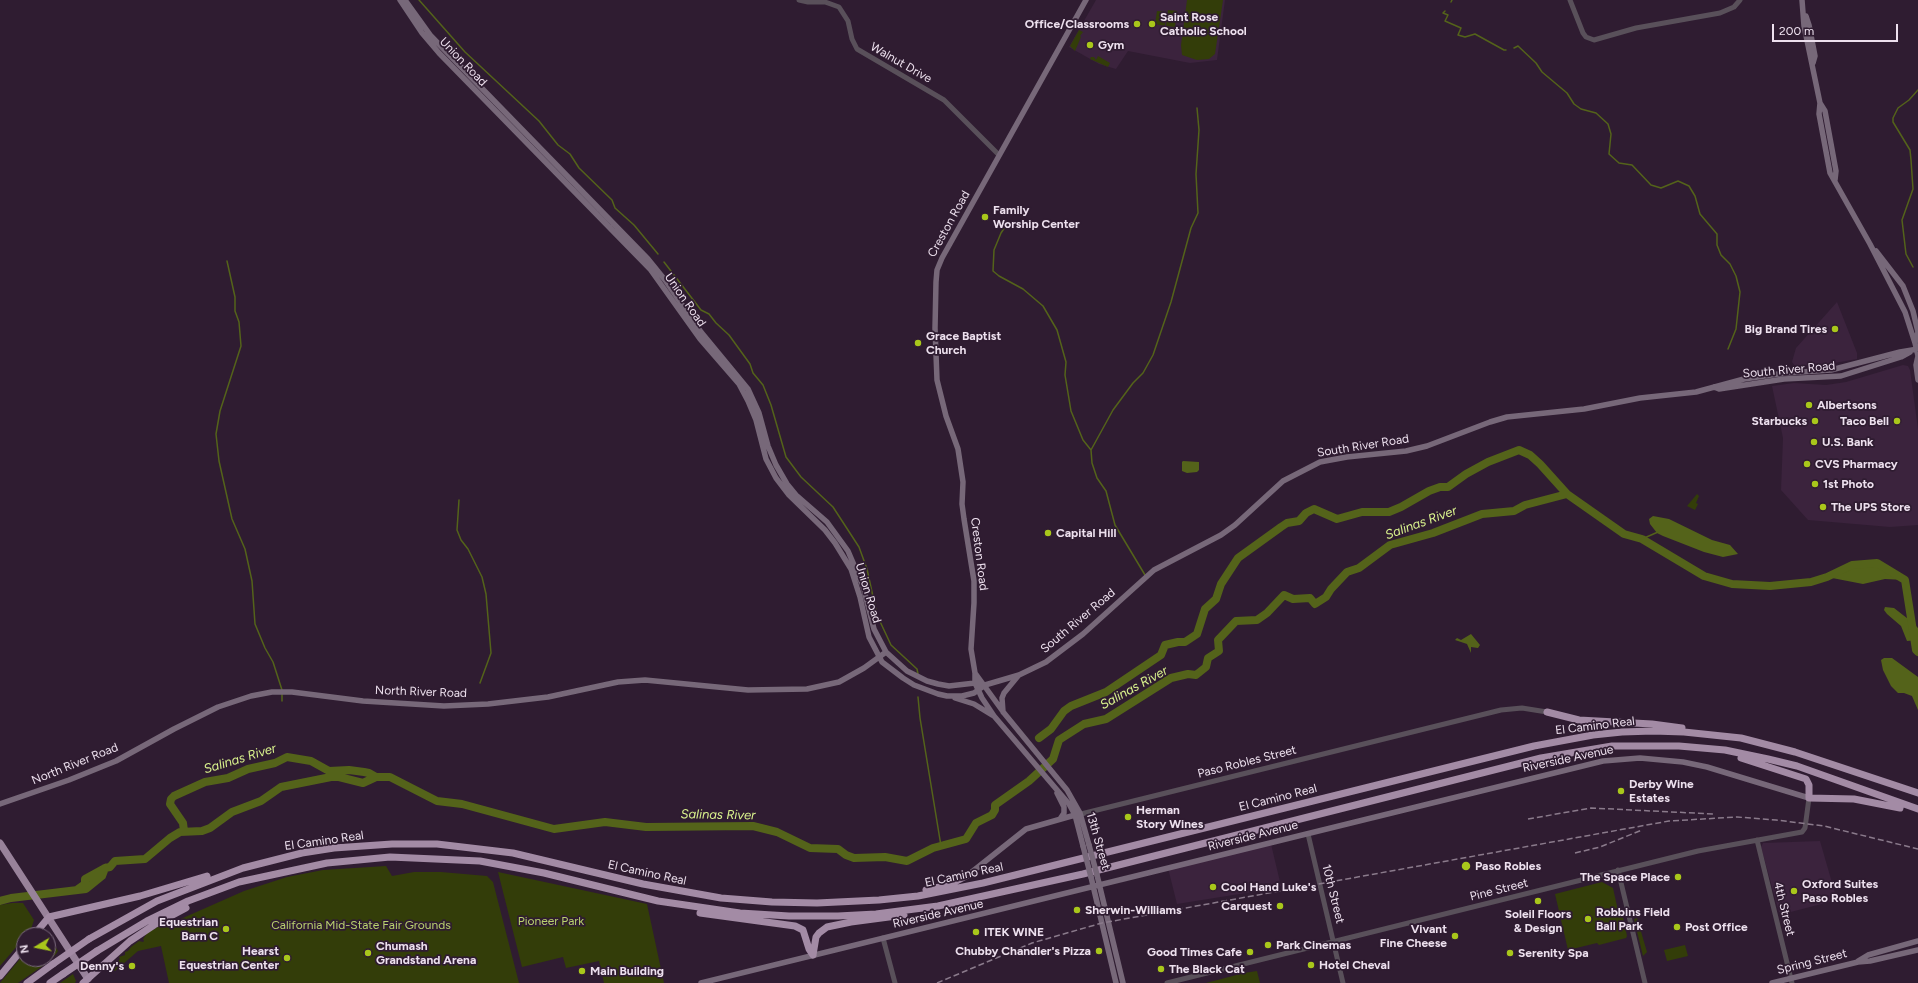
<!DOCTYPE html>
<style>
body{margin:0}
#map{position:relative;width:1918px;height:983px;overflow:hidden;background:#2f1c31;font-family:Figtree,sans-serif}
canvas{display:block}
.north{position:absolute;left:16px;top:927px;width:40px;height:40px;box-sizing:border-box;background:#2f1c31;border:1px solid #7b6a7d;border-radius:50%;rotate:260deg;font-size:11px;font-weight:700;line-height:16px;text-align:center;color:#ede0ee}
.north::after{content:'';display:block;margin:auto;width:14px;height:18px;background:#a9c71b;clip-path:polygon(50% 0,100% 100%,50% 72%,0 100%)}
.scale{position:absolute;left:1772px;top:24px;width:126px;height:18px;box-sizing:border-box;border:2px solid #ede0ee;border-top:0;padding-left:5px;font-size:12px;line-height:14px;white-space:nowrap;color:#ede0ee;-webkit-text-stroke:3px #2f1c31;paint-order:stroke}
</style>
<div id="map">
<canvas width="1918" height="983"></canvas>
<div class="north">N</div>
<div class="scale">200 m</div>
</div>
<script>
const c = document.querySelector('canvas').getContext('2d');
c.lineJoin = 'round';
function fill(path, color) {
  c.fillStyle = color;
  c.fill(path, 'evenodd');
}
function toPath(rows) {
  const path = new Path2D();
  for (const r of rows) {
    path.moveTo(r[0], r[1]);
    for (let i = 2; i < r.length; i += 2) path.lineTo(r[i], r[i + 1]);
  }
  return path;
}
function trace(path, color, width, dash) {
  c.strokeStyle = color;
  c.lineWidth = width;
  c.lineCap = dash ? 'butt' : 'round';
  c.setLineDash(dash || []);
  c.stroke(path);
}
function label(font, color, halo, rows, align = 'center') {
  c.font = font + ' Figtree,sans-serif';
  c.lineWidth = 3.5;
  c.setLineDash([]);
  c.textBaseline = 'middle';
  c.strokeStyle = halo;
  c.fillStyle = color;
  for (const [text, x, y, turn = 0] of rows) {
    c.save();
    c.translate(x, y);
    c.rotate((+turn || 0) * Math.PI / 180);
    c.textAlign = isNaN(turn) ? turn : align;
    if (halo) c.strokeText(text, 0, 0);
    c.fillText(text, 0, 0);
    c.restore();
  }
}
fill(toPath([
 [1096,0,1225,0,1217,60,1190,63,1128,51,1116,69,1099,64,1069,47],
 [1837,302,1857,353,1857,359,1823,365,1795,366,1792,362,1796,348],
 [1903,365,1908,366,1910,370,1918,429,1918,525,1890,527,1808,520,1781,490,1783,438,1772,386,1794,383,1826,385,1846,382],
 [1820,841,1837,900,1783,914,1779,912,1761,847,1763,843],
 [1271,844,1281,886,1252,892,1177,904,1168,868]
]), '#3b233d');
fill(toPath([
 [1187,0,1223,0,1215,54,1209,59,1197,60,1182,55,1181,45],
 [1168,10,1177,11,1175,27,1166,26],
 [1157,11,1166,12,1165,26,1155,24],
 [1079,30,1085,33,1083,32,1080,36,1081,37,1075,51,1070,46],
 [1098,56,1110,63,1108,67,1090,59,1091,57,1094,57,1096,60],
 [1697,494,1699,496,1696,503,1698,504,1695,510,1687,506],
 [386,866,392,876,414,872,441,872,487,876,493,882,519,983,169,983,161,946,138,951,115,971,111,970,113,965,120,959,119,957,125,955,125,952,128,951,131,947,139,941,143,942,144,941,143,939,150,929,153,930,164,923,167,925,244,891,287,877,323,870],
 [498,872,647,904,664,983,604,983,599,961,566,968,563,957,522,967],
 [1602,882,1613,888,1619,915,1623,917,1627,936,1626,938,1599,945,1597,943,1568,950,1555,894],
 [12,903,23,903,34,920,31,929,26,935,24,935,24,938,0,966,0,905],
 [1637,918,1647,952,1643,956,1634,919],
 [48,935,58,951,56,954,44,965,18,983,0,983,24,954,24,959,48,959],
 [1685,945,1688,956,1667,961,1664,950],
 [1257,971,1260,983,1206,983,1244,973],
 [73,974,76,981,75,983,60,983]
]), '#333d09');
fill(toPath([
 [1183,461,1199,462,1199,470,1197,472,1187,473,1182,471,1182,462],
 [1653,516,1669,519,1712,540,1730,545,1738,554,1723,557,1704,552,1663,536,1657,533,1650,524,1649,519],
 [1867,563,1877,563,1905,580,1885,579,1863,584,1827,577,1852,565],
 [1885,607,1894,608,1912,622,1918,628,1918,640,1907,641,1901,626,1887,614,1884,610],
 [1471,634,1480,645,1478,648,1471,647,1471,653,1467,644,1455,640,1457,638,1461,640],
 [1884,658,1892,658,1918,677,1918,710,1912,696,1904,693,1898,693,1891,686,1883,670,1881,660],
 [755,823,768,826,777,832,768,833,754,827,752,824]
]), '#54631a');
trace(toPath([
 [419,0,465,52,539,121,558,145,570,154,579,168,612,200,615,208,634,225,658,254],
 [1451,2,1452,0],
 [1445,11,1443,13,1448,15,1445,21,1461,28,1458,35,1465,37,1475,34,1504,50,1506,50],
 [1514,48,1518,46,1536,63,1542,72,1567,93,1574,104,1581,109,1596,113,1608,124,1611,134,1609,154,1619,163,1632,165,1651,185,1661,188,1678,181,1689,186,1695,196,1700,214,1717,234,1717,245,1721,255,1730,264,1736,276,1740,292,1736,329,1728,349],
 [1005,227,1001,233,994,250,993,271,999,276,1023,289,1043,306,1057,330,1066,362,1065,375,1071,411,1083,440,1091,450,1092,463,1097,478,1106,491,1115,525,1145,575],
 [227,261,235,297,235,311,239,322,241,346,220,411,216,434,219,461,232,519,245,549,252,581,255,624,265,648,273,662,282,690],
 [664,262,701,310,709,314,716,323,729,335,750,364,753,373,763,385,771,405,786,457,801,477,833,507,859,547,867,569,877,615,891,645,917,669,918,674],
 [1913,267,1906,254,1902,220,1913,189,1911,160,1910,150,1893,122,1893,118,1898,108,1909,100,1918,90],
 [1091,450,1113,410,1133,383,1143,373,1153,355,1171,302,1191,228,1198,213,1196,174,1199,130,1197,108],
 [459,500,457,530,461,540,468,549,482,577,486,594,491,653,480,683],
 [1642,539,1658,532],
 [918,697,920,718,941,846],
 [282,701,282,694]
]), '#54631a', 1.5);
trace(toPath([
 [1039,738,1051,729,1064,711,1071,706,1106,692,1161,655,1165,645,1178,642,1185,642,1197,634,1205,609,1216,599,1221,584,1238,558,1281,527,1287,523,1299,521,1306,513,1314,509,1337,519,1362,512,1389,512,1401,507,1429,491,1440,487,1448,487,1466,474,1488,462,1519,450,1530,455,1540,464,1567,494],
 [184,831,183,823,170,804,171,799,174,796,205,782,228,778,248,769,275,763,287,757,311,761,329,771,349,770,364,772,369,773,376,777],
 [78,889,85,884,85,879,105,868],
 [0,901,11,898,86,889,102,876,105,868,110,867,115,861,145,859,170,838,180,832,202,831,210,828,232,812,261,801,281,787,331,777,339,777,363,783,376,777,390,777,437,801,462,804,554,829,605,822,646,827,753,826,777,832,810,848,838,849,846,855,854,858,885,857,907,861,933,848,966,839,976,823,992,815,995,810,995,805,1029,781,1053,759,1059,740,1084,724,1106,719,1171,678,1188,674,1196,675,1206,667,1208,658,1219,651,1218,640,1236,621,1257,620,1267,613,1284,595,1293,599,1310,598,1315,604,1326,597,1331,589,1347,572,1359,568,1390,545,1433,533,1482,514,1514,511,1525,505,1567,494,1624,534,1642,539,1704,576,1732,584,1770,586,1811,582,1827,577,1852,565,1877,563,1905,580,1916,650,1918,652]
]), '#54631a', 8);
trace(toPath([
 [799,0,808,2,825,2,839,7,848,21,852,39,857,49,944,100,999,155],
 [1570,0,1583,33,1586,37,1594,40,1636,28,1720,13,1734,7,1740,0],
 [1077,815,1501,710,1522,708,1547,712],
 [1308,834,1343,983],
 [1757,840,1792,983],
 [1618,870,1645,983],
 [883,938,895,983],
 [1167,983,1698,851,1802,832,1805,828,1809,798]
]), '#59505a', 5);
trace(toPath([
 [400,0,422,33,439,53,650,269,700,339,739,384,748,401,756,420,766,459,776,478,789,495,825,530,835,543,851,569,860,597,869,637,882,662,903,678,914,685,938,694,947,696,962,696,974,693,985,685],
 [405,0,431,36,648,259,665,280,701,332,748,389,759,413,768,446,776,465,787,484,796,495,827,522,848,551,863,586,874,629,886,652,907,671,927,681,938,684,949,686,975,683,985,685,1019,675,1046,662,1083,634,1154,570,1221,535,1235,525,1283,481,1320,462,1347,457,1406,451,1427,446,1490,422,1507,417,1584,409,1640,398,1696,392,1744,379,1785,373,1831,370,1900,352,1918,349],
 [1802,0,1804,26,1820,103,1819,114,1830,173,1870,244,1905,312,1915,343,1918,356,1916,365,1918,380],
 [1806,16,1809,25,1815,56,1813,63],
 [1820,103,1825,111,1836,171,1835,180],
 [1876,251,1903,286,1913,311,1918,332,1915,343],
 [1714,387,1719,389,1784,379,1841,376,1901,357,1910,352],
 [975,673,1004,713,1067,790,1080,813,1089,845],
 [955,698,974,704,992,715],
 [1003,712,1002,698,1004,693,1018,676],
 [1057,793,1064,807,1064,813,1060,819],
 [0,804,69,780,116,761,174,729,218,707,251,696,272,692,292,692,363,701,444,706,488,704,548,697,618,682,645,680,748,690,807,689,839,682,864,668,886,652],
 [1083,846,1075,815,1069,804,994,716,982,698,975,683,975,673,971,649,974,603,974,581,964,519,962,504,963,482,958,449,946,416,937,380,935,328,936,282,937,270,942,258,1086,0],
 [968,875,1026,829,1075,815],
 [1097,875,1123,983],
 [1091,877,1116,983],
 [1858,961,1868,955,1918,941],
 [701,983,1603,761,1640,758,1683,762,1707,767,1809,798],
 [1772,983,1858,962,1870,961,1918,950]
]), '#776879', 5.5);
trace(toPath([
 [0,843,88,979]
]), '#98829a', 7);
trace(toPath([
 [1547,712,1579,720,1652,724,1682,728],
 [1741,758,1806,779,1809,785,1809,798,1854,799,1900,808],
 [926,890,949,885,968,875],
 [700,913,795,926,803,930,809,949,813,955],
 [34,935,49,917,140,896,207,876],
 [89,939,157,901,243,868,302,853,334,848,392,844,437,844,513,853,643,884,721,898,772,902,817,903,879,900,918,896,983,883,1534,746,1593,735,1622,732,1653,731,1684,732,1741,738,1795,752,1918,793],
 [97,951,147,921,188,901,239,882,327,863,390,857,480,861,544,873,658,901,740,913,789,916,838,916,876,914,938,906,1083,874,1541,758,1612,746,1679,746,1725,750,1768,759,1797,766,1918,809],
 [813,955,816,937,819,933,827,927,851,922,904,915],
 [0,976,24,947],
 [27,983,53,964],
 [50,983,63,974],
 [83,983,130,941,154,925,186,908]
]), '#a38ba5', 7);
trace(toPath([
 [1528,819,1591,808,1714,814],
 [1575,853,1600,847,1642,830],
 [937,983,1032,943,1102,923,1669,821,1737,817,1776,820,1824,826,1918,849]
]), '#8a7a8b', 1.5, [6, 3]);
trace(toPath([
 [1089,845,1097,875],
 [1083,846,1091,877]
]), '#776879', 5.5);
trace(toPath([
 [53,964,89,939],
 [63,974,97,951]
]), '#a38ba5', 7);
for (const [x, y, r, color] of [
 [1137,24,4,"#a9c71b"],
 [1152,24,4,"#a9c71b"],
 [1090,45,4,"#a9c71b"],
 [985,217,4,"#a9c71b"],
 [1835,329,4,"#a9c71b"],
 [918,343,4,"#a9c71b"],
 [1809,405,4,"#a9c71b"],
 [1815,421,4,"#a9c71b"],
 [1897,421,4,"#a9c71b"],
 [1814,442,4,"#a9c71b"],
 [1807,464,4,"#a9c71b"],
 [1815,484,4,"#a9c71b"],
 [1823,507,4,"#a9c71b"],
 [1048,533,4,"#a9c71b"],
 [1621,791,4,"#a9c71b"],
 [1128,817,4,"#a9c71b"],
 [1466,866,5,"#a9c71b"],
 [1678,877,4,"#a9c71b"],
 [1213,887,4,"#a9c71b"],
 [1794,891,4,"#a9c71b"],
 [1538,901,4,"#a9c71b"],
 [1280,906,4,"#a9c71b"],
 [1077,910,4,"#a9c71b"],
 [1588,919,4,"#a9c71b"],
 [1677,927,4,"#a9c71b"],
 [226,929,4,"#a9c71b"],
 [976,932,4,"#a9c71b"],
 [1455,936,4,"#a9c71b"],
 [1268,945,4,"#a9c71b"],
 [1099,951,4,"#a9c71b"],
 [1250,952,4,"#a9c71b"],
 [368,953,4,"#a9c71b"],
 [1510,953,4,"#a9c71b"],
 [287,958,4,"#a9c71b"],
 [1311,965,4,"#a9c71b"],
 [132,966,4,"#a9c71b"],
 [1161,969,4,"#a9c71b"],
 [582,971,4,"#a9c71b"]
]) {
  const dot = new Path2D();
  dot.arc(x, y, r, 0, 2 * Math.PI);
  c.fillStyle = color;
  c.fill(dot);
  trace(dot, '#2f1c31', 1.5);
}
label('bold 12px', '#ede0ee', '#2f1c31', [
 ["Saint Rose",1160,17],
 ["Catholic School",1160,31],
 ["Office/Classrooms",1129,24,"right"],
 ["Gym",1098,45],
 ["Family",993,210],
 ["Worship Center",993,224],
 ["Big Brand Tires",1827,329,"right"],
 ["Grace Baptist",926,336],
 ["Church",926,350],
 ["Albertsons",1817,405],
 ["Starbucks",1807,421,"right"],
 ["Taco Bell",1889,421,"right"],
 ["U.S. Bank",1822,442],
 ["CVS Pharmacy",1815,464],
 ["1st Photo",1823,484],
 ["The UPS Store",1831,507],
 ["Capital Hill",1056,533],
 ["Derby Wine",1629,784],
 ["Estates",1629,798],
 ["Herman",1136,810],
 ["Story Wines",1136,824],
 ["Paso Robles",1475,866],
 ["The Space Place",1670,877,"right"],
 ["Oxford Suites",1802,884],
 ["Paso Robles",1802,898],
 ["Cool Hand Luke's",1221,887],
 ["Carquest",1272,906,"right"],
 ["Sherwin-Williams",1085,910],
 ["Robbins Field",1596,912],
 ["Ball Park",1596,926],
 ["Soleil Floors",1538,914,"center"],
 ["& Design",1538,928,"center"],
 ["Equestrian",218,922,"right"],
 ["Barn C",218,936,"right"],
 ["Post Office",1685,927],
 ["Vivant",1447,929,"right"],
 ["Fine Cheese",1447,943,"right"],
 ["ITEK WINE",984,932],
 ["Park Cinemas",1276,945],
 ["Chumash",376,946],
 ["Grandstand Arena",376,960],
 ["Hearst",279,951,"right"],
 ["Equestrian Center",279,965,"right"],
 ["Chubby Chandler's Pizza",1091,951,"right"],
 ["Good Times Cafe",1242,952,"right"],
 ["Serenity Spa",1518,953],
 ["Hotel Cheval",1319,965],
 ["Denny's",124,966,"right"],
 ["The Black Cat",1169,969],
 ["Main Building",590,971]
], 'left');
label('12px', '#ede0ee', '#2f1c31', [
 ["Union Road",463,62,46],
 ["Walnut Drive",901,63,30],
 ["Creston Road",949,224,-61],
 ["Union Road",685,300,55],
 ["South River Road",1789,370,-5],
 ["South River Road",1363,446,-9],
 ["Creston Road",979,554,83],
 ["Union Road",868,593,73],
 ["South River Road",1078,621,-40],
 ["North River Road",421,692,2],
 ["El Camino Real",1595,726,-7],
 ["Riverside Avenue",1568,759,-12],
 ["Paso Robles Street",1247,762,-14],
 ["North River Road",75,764,-22],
 ["El Camino Real",1278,798,-14],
 ["Riverside Avenue",1253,836,-14],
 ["El Camino Real",324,841,-8],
 ["13th Street",1098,841,74],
 ["El Camino Real",647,873,12],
 ["El Camino Real",964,875,-12],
 ["Pine Street",1499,890,-14],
 ["10th Street",1333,894,76],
 ["4th Street",1784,909,76],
 ["Riverside Avenue",938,914,-13],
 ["Spring Street",1812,962,-14]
]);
label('12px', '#b9d16e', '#2f1c31', [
 ["Pioneer Park",551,921],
 ["California Mid-State Fair Grounds",361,925]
]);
label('italic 13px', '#d9f28d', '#2f1c31', [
 ["Salinas River",1421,523,-20],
 ["Salinas River",1134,688,-29],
 ["Salinas River",240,759,-17],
 ["Salinas River",718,815,1]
]);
</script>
